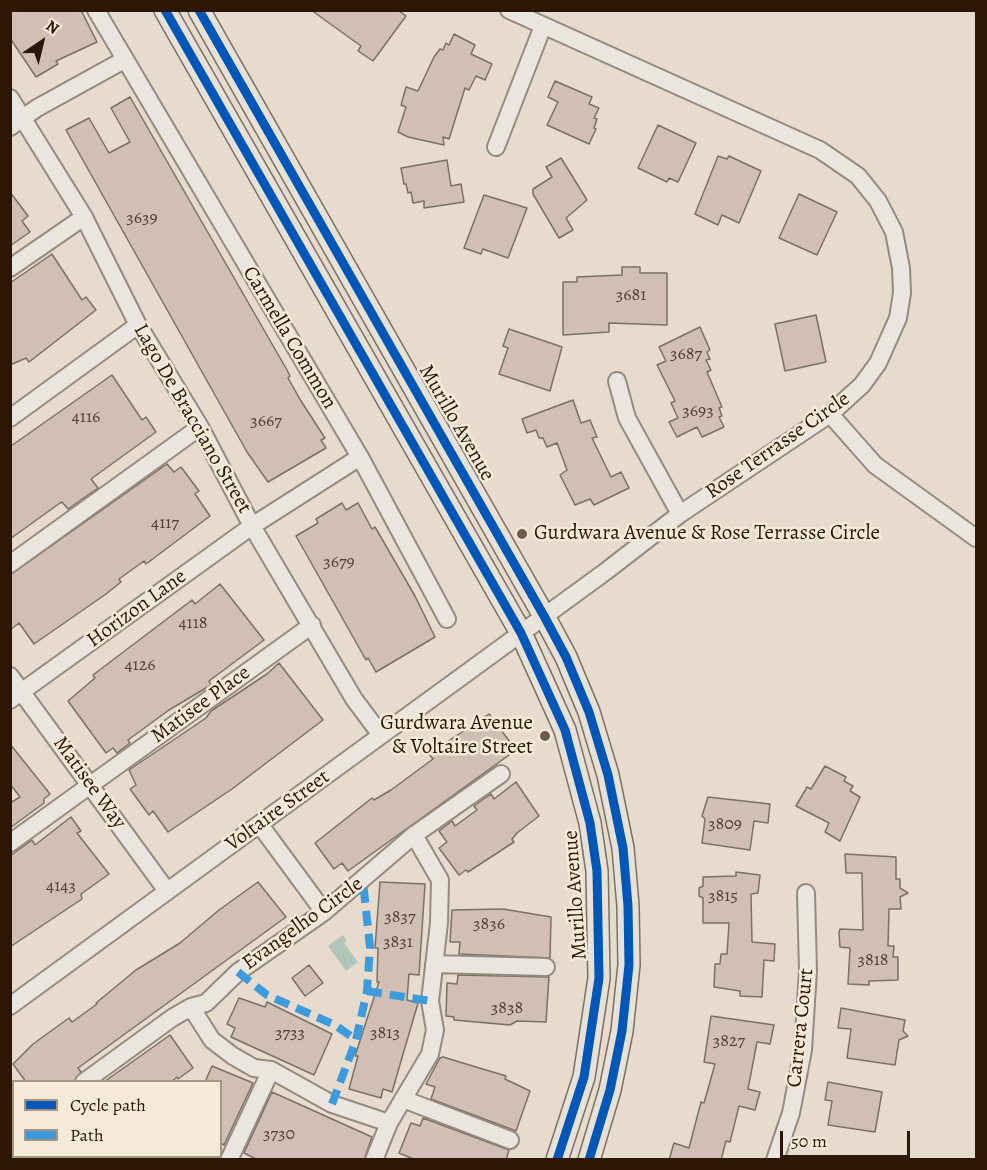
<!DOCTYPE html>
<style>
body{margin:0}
#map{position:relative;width:987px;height:1170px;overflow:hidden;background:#e6dbcc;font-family:Alegreya,serif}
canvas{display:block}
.frame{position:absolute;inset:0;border:12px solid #2e1605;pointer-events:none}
.legend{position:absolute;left:12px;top:1080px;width:210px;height:78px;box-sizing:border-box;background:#f5ead7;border:2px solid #a59583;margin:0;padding:8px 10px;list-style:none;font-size:18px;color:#2e1605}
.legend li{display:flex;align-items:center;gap:12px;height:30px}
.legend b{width:30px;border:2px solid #a59583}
.north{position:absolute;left:12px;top:12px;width:60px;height:60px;-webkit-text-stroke:4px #f5ead7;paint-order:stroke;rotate:35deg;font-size:16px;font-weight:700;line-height:24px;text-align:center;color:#2e1605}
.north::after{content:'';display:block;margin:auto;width:21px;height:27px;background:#2e1605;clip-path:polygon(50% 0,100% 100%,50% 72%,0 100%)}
.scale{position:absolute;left:780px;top:1131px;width:130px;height:27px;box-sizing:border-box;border:3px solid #2e1605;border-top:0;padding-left:8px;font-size:18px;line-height:21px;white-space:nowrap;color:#2e1605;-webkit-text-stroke:4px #f5ead7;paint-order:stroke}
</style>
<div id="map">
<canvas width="987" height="1170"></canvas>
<div class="frame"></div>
<ul class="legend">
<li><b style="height:8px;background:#0057b8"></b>Cycle path</li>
<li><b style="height:8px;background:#3d9add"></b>Path</li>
</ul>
<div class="north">N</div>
<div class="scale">50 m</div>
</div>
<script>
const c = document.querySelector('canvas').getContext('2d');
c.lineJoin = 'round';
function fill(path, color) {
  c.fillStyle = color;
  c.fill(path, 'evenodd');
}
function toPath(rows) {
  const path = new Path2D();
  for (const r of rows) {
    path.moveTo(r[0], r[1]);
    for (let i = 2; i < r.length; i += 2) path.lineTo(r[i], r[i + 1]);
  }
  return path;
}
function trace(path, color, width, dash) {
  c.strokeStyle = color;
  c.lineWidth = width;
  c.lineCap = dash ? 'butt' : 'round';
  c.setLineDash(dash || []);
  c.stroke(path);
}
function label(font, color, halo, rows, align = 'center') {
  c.font = font + ' Alegreya,serif';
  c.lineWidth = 5;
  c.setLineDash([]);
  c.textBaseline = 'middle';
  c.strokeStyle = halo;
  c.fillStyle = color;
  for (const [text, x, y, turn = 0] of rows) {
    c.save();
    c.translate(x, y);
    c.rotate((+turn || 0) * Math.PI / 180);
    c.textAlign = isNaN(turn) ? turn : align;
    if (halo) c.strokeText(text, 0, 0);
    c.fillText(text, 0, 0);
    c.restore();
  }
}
fill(toPath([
 [343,935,347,941,344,943,358,962,346,971,328,946]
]), '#b1c5bc');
const building = toPath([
 [10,10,81,10,97,42,56,61,58,64,36,77,10,38,10,10],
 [311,10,398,10,406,16,373,61,358,51,361,46,311,10],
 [454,34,475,45,471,54,492,64,485,80,476,76,469,90,465,88,449,139,443,137,444,145,408,137,398,132,406,107,401,105,406,87,418,91,434,57,440,49,443,50,446,43,449,45,454,34],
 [555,81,592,97,589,104,599,108,594,118,597,119,594,128,596,129,589,144,547,125,558,102,548,97,555,81],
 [130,97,287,370,290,376,288,378,301,401,325,438,321,440,326,448,268,482,247,452,66,130,89,118,109,153,130,142,111,108,130,97],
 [658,125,696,143,678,182,669,178,667,182,638,168,658,125],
 [718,156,727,159,729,156,761,171,739,223,722,215,718,225,695,214,718,156],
 [561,158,587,200,566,218,573,230,559,238,533,194,533,189,552,177,546,167,561,158],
 [447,160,451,186,461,184,464,202,424,208,424,201,413,203,411,192,408,193,406,184,404,184,401,168,447,160],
 [10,192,28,216,22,221,30,232,10,246,10,192],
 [799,194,837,212,817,255,779,238,799,194],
 [484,195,527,208,508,258,483,249,481,254,464,248,484,195],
 [52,254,82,300,86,297,96,310,29,362,26,358,10,365,10,283,52,254],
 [622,267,640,267,640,273,667,273,667,325,609,323,609,332,563,335,563,282,577,282,577,277,622,275,622,267],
 [816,315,826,362,785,371,775,324,816,315],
 [700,327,710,350,707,352,710,359,706,360,711,370,707,372,722,407,719,408,722,416,719,417,724,427,702,437,697,427,677,437,669,422,678,418,671,403,675,401,657,365,666,361,659,347,700,327],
 [509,329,562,347,550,391,499,374,508,348,503,346,509,329],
 [112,375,142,420,146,417,156,432,91,479,98,488,68,509,62,502,60,503,10,539,11,446,112,375],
 [573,400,581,423,590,420,597,437,592,438,611,477,621,472,629,488,594,505,590,499,575,505,560,475,567,470,557,443,547,447,543,438,539,438,536,430,527,433,522,419,573,400],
 [167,464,174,472,181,467,199,491,195,494,210,516,146,564,144,561,119,579,121,582,106,594,34,644,19,623,10,630,10,575,167,464],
 [342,503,346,510,358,503,372,529,375,527,415,596,435,637,376,672,368,658,366,660,296,536,318,523,316,519,342,503],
 [220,584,264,640,209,681,211,685,169,710,128,740,130,743,117,753,113,748,106,753,68,701,95,678,93,675,192,600,195,604,220,584],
 [279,663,323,720,232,789,168,832,153,811,149,815,130,789,136,785,129,770,206,718,211,711,267,674,279,663],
 [489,714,516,750,348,871,342,863,334,869,315,843,372,798,374,800,391,790,433,759,429,754,489,714],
 [10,744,50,794,44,799,44,803,10,828,10,803,20,797,10,784,10,744],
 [825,766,846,777,844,781,853,786,850,791,860,797,840,841,825,832,829,823,796,806,807,787,811,789,825,766],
 [516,782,539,816,517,833,512,839,514,842,468,872,466,870,459,875,439,848,447,842,439,831,452,821,455,826,477,810,474,806,491,794,494,799,516,782],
 [708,797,770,804,768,823,754,821,750,850,702,843,705,819,702,816,708,797],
 [71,817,81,831,77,833,109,874,81,894,82,899,10,947,10,856,32,840,35,845,71,817],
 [845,854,896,857,896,879,900,879,900,888,908,893,900,897,901,909,889,909,888,946,894,946,893,957,898,957,898,980,869,981,869,985,848,984,850,948,840,947,839,933,840,929,863,930,862,873,846,873,845,854],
 [736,872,760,875,758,893,751,894,752,942,775,944,774,961,764,960,762,997,740,996,740,991,714,987,715,964,720,964,721,954,727,954,729,923,703,923,703,898,699,896,699,888,703,886,703,877,736,876,736,872],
 [258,882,286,917,78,1068,81,1072,74,1082,26,1082,13,1064,33,1044,69,1018,72,1022,97,1004,96,1003,136,970,180,943,219,910,258,882],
 [380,882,425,884,419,975,409,974,407,1000,418,1003,392,1092,383,1089,381,1098,349,1089,358,1056,355,1056,379,982,377,982,378,948,375,948,380,882],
 [503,909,551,917,550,958,459,954,460,942,450,942,452,910,503,909],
 [309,965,323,983,305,996,292,978,309,965],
 [458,975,549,977,546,1022,517,1021,510,1025,454,1020,454,1017,446,1016,447,983,457,984,458,975],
 [239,998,265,1007,267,1002,332,1034,314,1075,231,1037,235,1028,227,1024,239,998],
 [841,1008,905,1020,903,1031,908,1036,899,1040,895,1065,847,1058,851,1029,838,1028,841,1008],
 [711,1016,774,1025,770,1044,757,1042,748,1089,760,1092,755,1110,739,1106,730,1142,726,1141,721,1160,669,1160,674,1143,689,1148,701,1102,704,1103,715,1064,704,1062,711,1016],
 [170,1035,193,1068,178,1079,177,1077,171,1082,104,1082,170,1035],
 [443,1057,506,1076,505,1079,530,1091,516,1131,431,1099,435,1087,426,1084,440,1058,443,1057],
 [212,1066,253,1083,224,1145,220,1143,220,1082,205,1082,212,1066],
 [828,1082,882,1092,875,1132,828,1125,832,1101,825,1100,828,1082],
 [272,1092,372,1137,364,1160,258,1160,244,1153,272,1092],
 [423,1118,509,1150,506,1160,416,1160,399,1153,411,1123,420,1126,423,1118]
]);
fill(building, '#d1beb5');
trace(building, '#7a7066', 1.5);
const minor = toPath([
 [96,10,360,457,447,619],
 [10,98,84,217,138,325,200,427,252,526,354,699,381,735],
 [10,127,37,108,124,60],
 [496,147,543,26],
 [10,268,84,217],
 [617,381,627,418,680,514],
 [830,414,875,465,976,538],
 [10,418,138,325],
 [10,564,200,427],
 [10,676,167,891],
 [10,700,252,526,360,457],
 [260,825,324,912],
 [10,843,312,625],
 [434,964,546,967],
 [10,1006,605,572,680,514,830,414,862,385,878,363,898,318,902,293,901,268,894,232,878,201,858,176,820,150,509,10],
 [191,1007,212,1040,233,1056,254,1068,271,1070,332,1104,389,1123],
 [84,1082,172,1018,191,1007,206,1003,238,972,324,912,414,835,501,774],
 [403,1099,510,1140],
 [229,1160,271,1070],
 [374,1160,389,1123,430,1054,435,1030,430,1001,439,923,440,880,414,835],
 [775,1160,791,1113,803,1050,808,971,806,893]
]);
const major = toPath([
 [165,10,521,633,565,730,590,823,597,871,599,978,584,1077,557,1160],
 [199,10,544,616,566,657,589,712,608,775,623,848,628,906,629,965,622,1031,610,1090,589,1160],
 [10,1135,14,1137],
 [10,1155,22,1160],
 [57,1156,64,1160]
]);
trace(minor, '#948b80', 20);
trace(major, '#7a7066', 24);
trace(minor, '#eae5de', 16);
trace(major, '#e7e1d8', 21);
trace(toPath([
 [238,972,267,995,335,1025,356,1040],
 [367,991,430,1001],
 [332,1104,356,1040,367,991,370,947,363,882]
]), '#3d9add', 8, [15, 8]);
trace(toPath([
 [165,10,521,633,565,730,590,823,597,871,599,978,584,1077,557,1160],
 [199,10,544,616,566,657,589,712,608,775,623,848,628,906,629,965,622,1031,610,1090,589,1160]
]), '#0057b8', 9);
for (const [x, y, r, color] of [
 [522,534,6,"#6e5b4b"],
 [545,736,6,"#6e5b4b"]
]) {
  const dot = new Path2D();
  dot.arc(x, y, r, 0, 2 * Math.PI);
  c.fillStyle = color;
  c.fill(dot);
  trace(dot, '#f5ead7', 2);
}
label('18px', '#574031', null, [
 ["3639",142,219],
 ["3681",631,296],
 ["3687",686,355],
 ["3693",698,412],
 ["4116",86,418],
 ["3667",266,422],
 ["4117",165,524],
 ["3679",339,563],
 ["4118",193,624],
 ["4126",140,666],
 ["3809",725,825],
 ["4143",61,887],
 ["3815",723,897],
 ["3837",400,918],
 ["3836",489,925],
 ["3831",398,943],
 ["3818",873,961],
 ["3838",507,1009],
 ["3733",290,1034],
 ["3813",385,1034],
 ["3827",729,1042],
 ["3730",279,1135]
]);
label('21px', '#2e1605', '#f5ead7', [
 ["Carmella Common",289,338,59],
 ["Lago De Bracciano Street",192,419,60],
 ["Murillo Avenue",456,423,60],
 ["Rose Terrasse Circle",778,446,-35],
 ["Horizon Lane",137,609,-36],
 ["Matisee Place",201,705,-36],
 ["Matisee Way",89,783,54],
 ["Voltaire Street",278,811,-36],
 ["Murillo Avenue",576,895,-94],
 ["Evangelho Circle",303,924,-36],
 ["Carrera Court",801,1028,-84]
]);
label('21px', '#2e1605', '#f5ead7', [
 ["Gurdwara Avenue & Rose Terrasse Circle",534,534],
 ["Gurdwara Avenue",533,724,"right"],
 ["& Voltaire Street",533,748,"right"]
], 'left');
</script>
